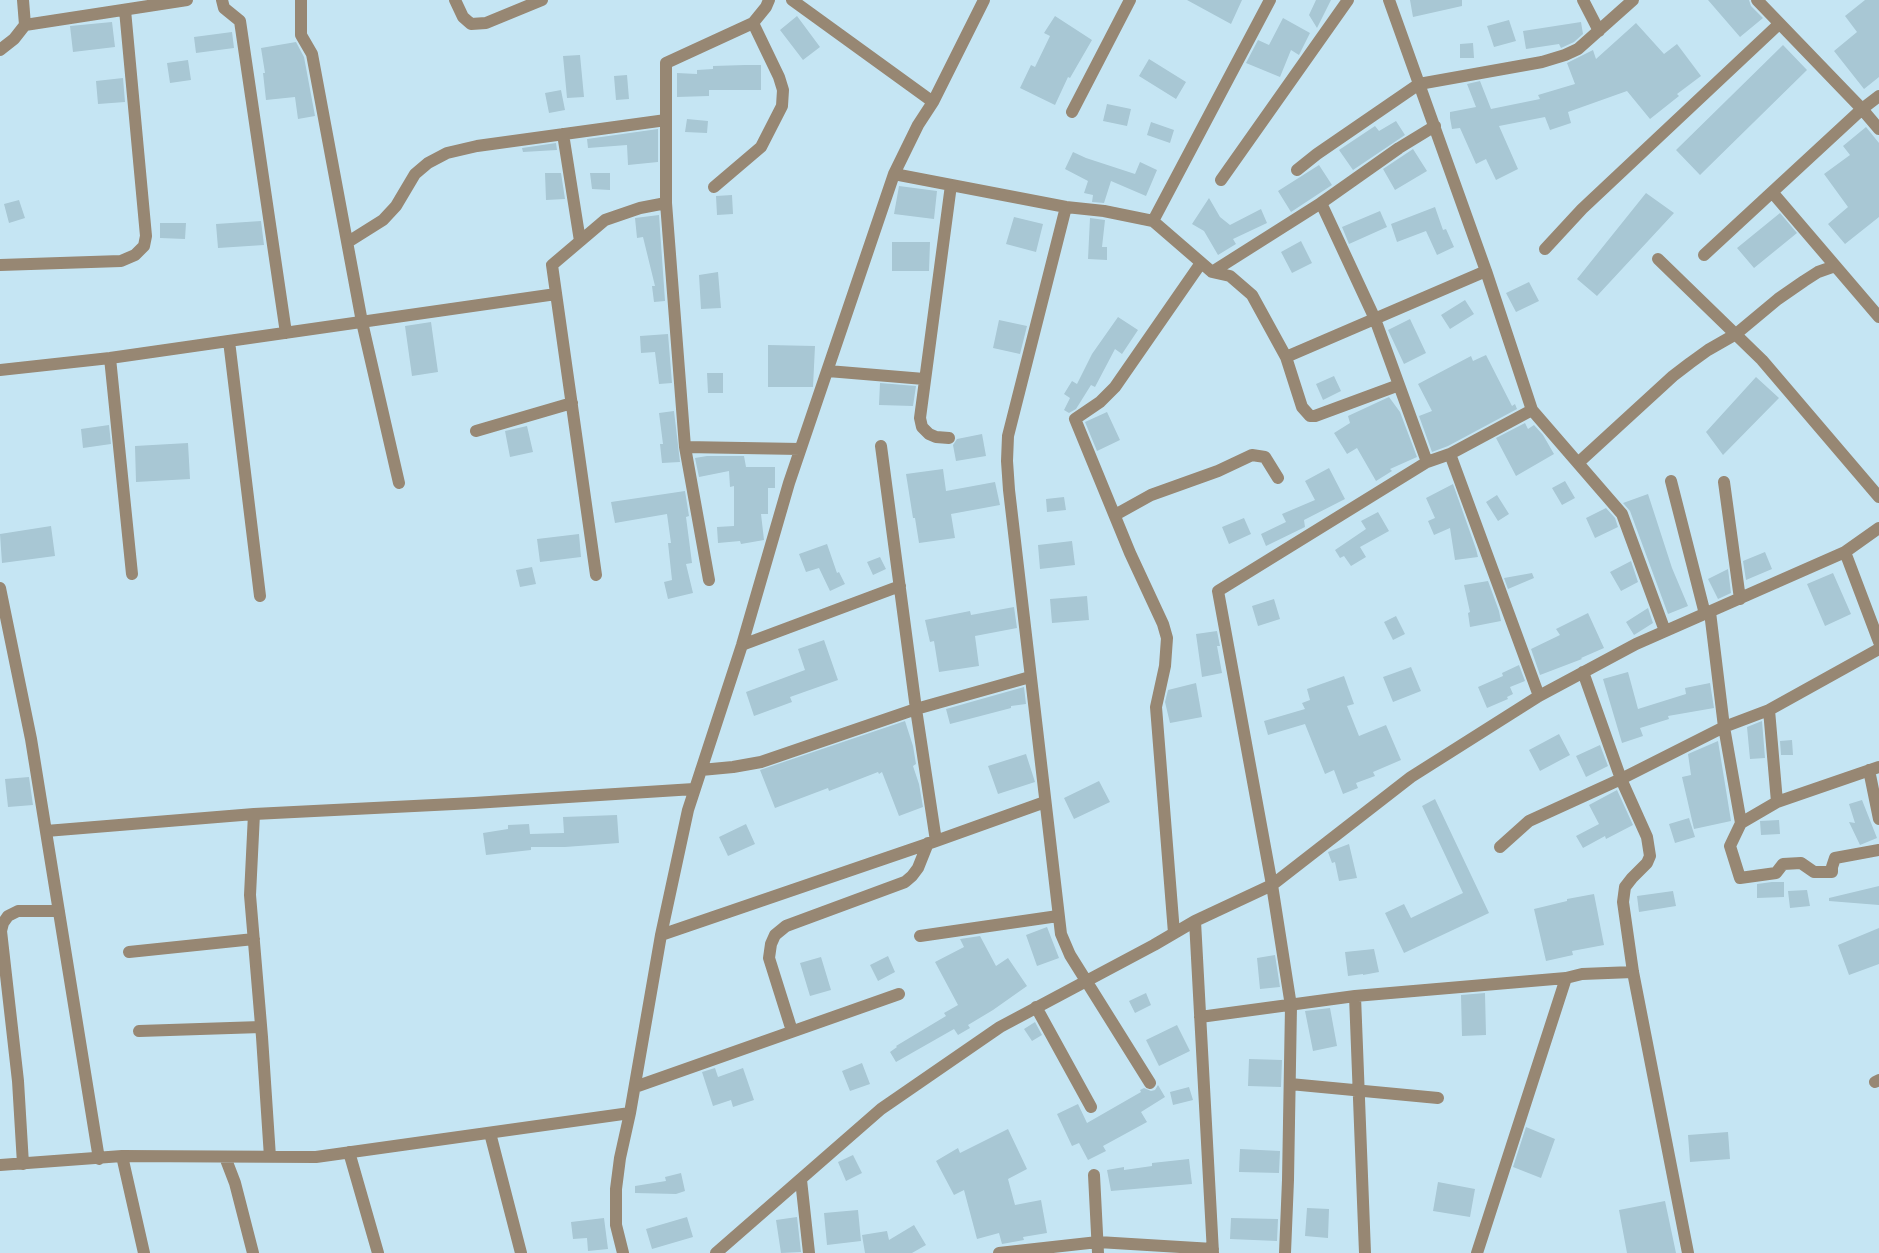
<!DOCTYPE html>
<style>
body{margin:0}
canvas{display:block;background:#c5e5f3}
</style>
<canvas width="1879" height="1253"></canvas>
<script>
const c = document.querySelector('canvas').getContext('2d');
c.lineJoin = 'round';
function fill(path, color) {
  c.fillStyle = color;
  c.fill(path, 'evenodd');
}
function toPath(rows) {
  const path = new Path2D();
  for (const r of rows) {
    path.moveTo(r[0], r[1]);
    for (let i = 2; i < r.length; i += 2) path.lineTo(r[i], r[i + 1]);
  }
  return path;
}
function trace(path, color, width, dash) {
  c.strokeStyle = color;
  c.lineWidth = width;
  c.lineCap = dash ? 'butt' : 'round';
  c.setLineDash(dash || []);
  c.stroke(path);
}
fill(toPath([
 [1187,0,1242,0,1231,24],
 [1316,0,1331,0,1317,28,1309,15],
 [1410,0,1462,0,1462,6,1413,17],
 [1708,0,1749,0,1751,6,1763,18,1740,37],
 [1865,0,1879,0,1879,77,1864,89,1834,51,1857,32,1845,16],
 [797,16,820,47,803,60,780,30],
 [1055,16,1092,40,1070,78,1068,77,1055,105,1020,88,1031,65,1035,67,1050,36,1044,33],
 [1283,18,1310,33,1299,55,1291,50,1280,77,1246,63,1258,40,1269,45],
 [1509,20,1516,41,1494,47,1487,26],
 [112,22,115,47,73,52,70,26],
 [1581,22,1583,34,1574,42,1561,48,1559,44,1526,49,1523,31],
 [1636,23,1664,54,1677,44,1701,76,1677,94,1679,96,1650,119,1627,91,1568,112,1571,123,1550,130,1545,117,1499,126,1518,169,1496,180,1486,159,1476,164,1460,128,1452,129,1450,118,1450,112,1476,107,1467,84,1480,81,1491,109,1540,99,1538,95,1575,84,1567,63,1593,50,1596,59],
 [232,32,234,48,196,53,194,37],
 [296,42,304,57,315,116,298,119,295,97,266,100,263,73,265,73,261,48],
 [1473,43,1474,58,1460,58,1460,44],
 [1783,45,1807,70,1700,175,1676,150],
 [580,55,584,97,567,98,563,56],
 [1149,59,1186,82,1176,99,1139,76],
 [188,60,191,80,170,83,167,63],
 [745,65,761,65,761,90,709,90,709,96,677,97,677,73,697,74,697,70,713,69,713,66],
 [627,75,629,99,616,100,614,76],
 [123,78,125,102,98,104,96,81],
 [561,90,565,110,549,113,545,93],
 [1107,104,1131,109,1127,126,1103,121],
 [687,119,708,121,707,133,685,132],
 [1396,121,1405,135,1353,170,1339,150,1375,126,1379,131],
 [1151,122,1174,130,1170,143,1147,135],
 [1866,127,1879,143,1879,217,1845,244,1828,224,1848,207,1824,174,1850,155,1843,146],
 [658,129,658,162,628,165,627,145,588,148,587,139],
 [556,143,557,150,523,152,522,148],
 [1413,149,1427,171,1395,190,1383,169],
 [1073,152,1086,158,1135,174,1140,162,1157,170,1146,196,1111,181,1104,203,1092,202,1093,195,1084,193,1088,181,1065,169],
 [1319,165,1332,185,1291,212,1278,191],
 [545,173,561,173,565,199,546,200],
 [590,173,610,173,610,190,592,189],
 [899,186,937,191,934,219,894,214],
 [1646,193,1674,213,1597,296,1577,279],
 [732,195,733,214,717,215,716,196],
 [1209,198,1220,217,1230,225,1261,209,1267,223,1233,239,1236,244,1218,255,1204,231,1192,224],
 [19,200,25,218,9,223,4,204],
 [1435,207,1443,230,1446,229,1454,247,1437,255,1426,231,1397,242,1391,224],
 [1380,211,1387,227,1349,244,1342,227],
 [1780,213,1797,233,1754,268,1737,248],
 [659,215,665,301,654,302,652,286,655,286,643,237,637,238,635,218],
 [1014,217,1043,224,1036,252,1006,244],
 [1090,218,1105,220,1102,247,1107,247,1107,260,1088,259],
 [261,221,264,245,218,248,216,224],
 [160,223,186,223,185,239,160,238],
 [1301,241,1312,263,1292,273,1281,252],
 [892,242,930,242,929,271,892,271],
 [718,272,721,308,701,309,699,275],
 [1529,282,1539,301,1516,312,1506,293],
 [1465,300,1474,314,1450,329,1441,315],
 [1118,317,1138,330,1122,354,1115,349,1095,387,1091,385,1076,409,1069,413,1064,410,1070,398,1064,394,1072,381,1077,384,1092,354],
 [1410,319,1426,353,1404,364,1388,330],
 [999,320,1027,326,1020,354,993,348],
 [431,322,438,372,412,376,405,326],
 [668,334,672,383,659,384,655,352,641,353,640,336],
 [768,345,815,346,813,387,768,387],
 [1486,355,1512,406,1515,404,1517,409,1448,446,1432,452,1419,416,1432,411,1418,384,1471,356,1473,361],
 [707,373,723,373,723,393,708,393],
 [1334,376,1341,391,1323,400,1316,384],
 [1756,377,1779,398,1723,455,1706,432],
 [880,383,916,386,913,406,879,405],
 [1389,397,1400,412,1417,457,1390,469,1392,471,1376,481,1357,448,1347,454,1334,433,1350,423,1348,416],
 [674,411,680,462,662,463,660,444,663,444,659,413],
 [1107,412,1120,440,1097,451,1085,422],
 [1525,423,1528,429,1534,425,1543,435,1554,454,1516,476,1496,438],
 [109,425,111,444,83,448,81,429],
 [527,426,533,452,510,457,505,431],
 [982,434,986,456,956,461,953,445,957,439],
 [188,443,190,479,136,482,135,446],
 [707,456,744,456,746,467,775,467,775,488,768,488,768,514,761,514,764,540,741,544,740,541,718,543,717,527,734,526,734,486,730,487,729,471,699,477,695,458],
 [1329,468,1345,499,1304,520,1305,527,1266,546,1261,534,1286,522,1282,514,1315,500,1305,481],
 [943,469,946,491,995,482,1000,505,951,514,955,538,919,543,915,518,913,518,906,474],
 [1565,481,1575,498,1562,505,1552,488],
 [1453,484,1476,549,1478,557,1455,560,1450,528,1434,535,1428,521,1435,518,1426,498],
 [685,491,689,516,686,517,692,563,686,564,693,593,668,599,664,582,672,580,668,543,671,543,667,514,615,523,611,502],
 [1648,494,1672,568,1688,606,1668,614,1630,511,1623,503],
 [1497,495,1509,514,1498,521,1486,502],
 [1064,497,1066,510,1047,512,1046,499],
 [1606,508,1615,518,1618,527,1595,538,1586,518],
 [1378,512,1389,531,1360,547,1366,557,1351,566,1344,556,1340,558,1335,550,1366,529,1361,521],
 [1244,518,1251,534,1229,544,1222,527],
 [51,526,55,556,2,563,0,534],
 [579,534,581,557,540,562,537,539],
 [1072,541,1075,565,1040,569,1038,545],
 [827,544,837,573,839,572,845,584,830,591,819,568,806,572,799,554],
 [1765,552,1772,569,1746,580,1743,561],
 [880,557,886,569,873,575,867,562],
 [1631,561,1638,582,1621,591,1610,572],
 [532,567,536,584,520,587,516,570],
 [1728,569,1731,593,1718,599,1708,579],
 [1532,573,1534,578,1508,589,1504,578],
 [1833,573,1851,614,1825,626,1807,584],
 [1488,581,1499,611,1501,621,1470,627,1468,613,1470,612,1464,585],
 [1087,596,1089,620,1052,623,1050,599],
 [1274,599,1280,619,1258,626,1252,606],
 [1014,607,1017,628,975,636,979,666,939,672,934,641,930,642,925,620,970,611,971,615],
 [1648,608,1653,623,1634,635,1626,622],
 [1588,613,1604,648,1581,658,1582,659,1540,675,1531,649,1560,635,1556,629],
 [1396,616,1405,634,1393,640,1384,622],
 [1217,631,1220,646,1217,646,1222,673,1202,677,1196,634],
 [824,640,838,680,790,697,792,702,754,716,746,692,805,670,798,649],
 [1519,665,1525,681,1510,687,1513,694,1507,697,1508,699,1487,708,1478,687,1503,676,1502,673],
 [1411,667,1421,691,1393,702,1383,677],
 [1628,672,1638,709,1686,694,1685,688,1710,683,1714,708,1668,716,1669,719,1640,728,1643,736,1622,743,1603,679],
 [1344,676,1354,704,1347,706,1359,736,1386,725,1401,760,1373,772,1375,776,1356,783,1358,788,1343,794,1334,770,1325,774,1305,724,1268,735,1264,721,1305,709,1302,703,1310,700,1307,689],
 [1196,683,1202,717,1170,723,1165,702,1168,690],
 [1024,687,1026,704,1011,706,1011,708,950,724,946,709],
 [905,721,913,746,916,764,913,766,919,784,923,807,899,816,882,772,879,774,878,772,829,791,828,788,775,808,760,770],
 [1762,721,1765,758,1750,759,1747,727],
 [1559,734,1570,755,1540,771,1529,750],
 [1792,740,1793,755,1781,755,1780,741],
 [1718,741,1731,821,1694,829,1682,777,1691,775,1688,754],
 [1600,745,1608,766,1586,777,1576,756],
 [1026,754,1035,782,998,794,988,766],
 [29,777,33,805,8,807,5,779],
 [1099,781,1110,802,1074,819,1064,798],
 [1617,790,1633,825,1606,839,1605,836,1583,848,1576,836,1599,824,1589,805],
 [1435,799,1489,913,1404,953,1385,913,1404,904,1411,918,1463,893,1422,806],
 [1862,800,1877,838,1860,845,1849,822,1855,823,1849,804],
 [617,815,619,843,565,847,531,847,531,850,486,855,483,833,508,829,508,825,529,824,530,834,564,833,563,817],
 [1689,818,1695,837,1675,843,1669,824],
 [1779,820,1780,834,1761,835,1760,821],
 [746,824,755,844,728,856,719,837],
 [1349,844,1357,878,1339,881,1335,862,1332,863,1328,852],
 [1772,882,1784,882,1784,897,1757,898,1757,884],
 [1879,886,1879,905,1829,901,1829,898],
 [1807,890,1810,906,1790,908,1788,891],
 [1673,891,1676,906,1639,912,1637,896],
 [1594,894,1604,945,1572,951,1573,955,1546,961,1534,909,1567,901,1567,899],
 [1047,927,1059,958,1037,966,1026,935],
 [1879,928,1879,964,1849,975,1838,945],
 [980,936,996,966,1008,958,1027,986,993,1010,968,1025,970,1028,958,1035,954,1029,896,1062,890,1052,897,1047,896,1046,946,1016,944,1013,958,1005,935,962,964,947,960,939],
 [1374,949,1379,972,1363,975,1363,974,1348,976,1345,952],
 [1275,955,1280,987,1260,989,1257,958],
 [888,956,895,972,878,981,870,965],
 [821,957,831,990,810,996,800,963],
 [1146,993,1151,1005,1135,1013,1129,1001],
 [1485,993,1486,1035,1462,1036,1461,995],
 [1330,1008,1337,1046,1313,1051,1305,1011],
 [1035,1022,1042,1035,1032,1041,1024,1029],
 [1177,1025,1190,1051,1159,1066,1146,1040],
 [1249,1059,1282,1060,1281,1087,1248,1086],
 [862,1063,870,1084,850,1091,842,1071],
 [715,1068,718,1077,743,1068,754,1100,733,1107,731,1100,713,1106,702,1072],
 [1158,1085,1165,1097,1141,1112,1147,1122,1103,1146,1106,1151,1088,1160,1079,1143,1072,1146,1057,1114,1078,1104,1087,1123,1141,1092,1140,1090,1144,1088,1151,1091,1155,1090],
 [1189,1087,1193,1100,1173,1105,1170,1092],
 [1526,1127,1555,1139,1541,1178,1513,1167],
 [1008,1129,1027,1169,1008,1179,1015,1205,1041,1200,1047,1233,1023,1237,1024,1240,1002,1244,999,1233,977,1239,964,1190,954,1195,936,1161,958,1148,960,1153],
 [1728,1132,1730,1159,1690,1162,1688,1135],
 [1240,1149,1280,1151,1279,1173,1239,1172],
 [853,1155,862,1173,846,1181,838,1162],
 [1189,1159,1192,1184,1111,1191,1107,1170,1124,1167,1124,1170,1152,1166,1152,1163],
 [681,1173,685,1191,676,1194,635,1193,635,1186,666,1181,665,1177],
 [1438,1182,1475,1189,1470,1217,1433,1211],
 [1665,1201,1676,1253,1627,1253,1619,1210],
 [1307,1208,1329,1209,1328,1238,1305,1236],
 [858,1210,861,1241,827,1245,824,1213],
 [687,1217,693,1237,652,1249,646,1229],
 [797,1217,801,1252,781,1253,776,1220],
 [604,1218,608,1249,588,1251,587,1238,573,1239,571,1222],
 [1231,1218,1278,1219,1277,1241,1230,1239],
 [914,1225,926,1245,912,1253,865,1253,862,1235,887,1231,889,1240]
]), '#a8c7d4');
trace(toPath([
 [23,0,25,25,187,0],
 [222,0,224,8,240,21,286,333],
 [301,0,301,35,312,54,362,322,399,483],
 [455,0,463,17,471,24,486,23,542,0],
 [792,0,933,102],
 [1389,0,1486,271,1532,410,1622,514,1665,631],
 [1583,0,1599,31],
 [0,50,14,39,25,25],
 [1879,96,1862,109,1879,129],
 [1072,112,1130,0],
 [563,134,580,241],
 [1297,170,1317,154,1419,84,1542,62,1565,55,1578,49,1633,0],
 [894,174,1066,207,1104,211,1153,221,1212,272,1230,276,1252,295,1286,357,1486,271],
 [1221,180,1348,0],
 [714,187,761,147,782,106,783,90,779,77,753,23],
 [1772,192,1879,317],
 [1066,207,1008,436,1007,461,1009,490,1061,934,1070,955,1150,1083],
 [1153,221,1270,0],
 [348,242,383,220,396,206,415,174,428,163,447,153,477,146,666,120],
 [1545,249,1582,209,1779,24],
 [1704,255,1862,109,1757,0],
 [1658,259,1762,360,1879,497],
 [0,265,121,261,135,255,144,246,146,236,125,10],
 [1212,272,1321,203],
 [229,341,260,596],
 [1286,357,1302,407,1310,416,1315,416,1399,385],
 [110,358,132,574],
 [0,370,110,358,556,294],
 [828,371,924,379],
 [476,431,572,403],
 [949,438,936,437,929,434,922,427,920,418,951,185],
 [881,446,916,709,936,841],
 [685,447,800,449],
 [1450,454,1539,696],
 [1427,462,1375,319,1321,203,1399,148,1435,126],
 [1578,463,1673,376,1690,363,1708,350,1736,334,1778,299,1804,281,1818,272,1835,266],
 [1671,481,1705,614],
 [1724,482,1740,599],
 [1115,515,1151,495,1218,471,1252,455,1265,457,1278,478],
 [1879,528,1845,552,1879,642],
 [596,575,552,265,605,220,640,208,666,203],
 [709,580,685,447,666,203,666,63,753,23,766,7,769,0],
 [0,588,31,739,99,1159],
 [1710,612,1724,727,1741,823,1730,846,1740,878,1776,873,1783,864,1801,863,1814,872,1832,872,1832,867,1835,858,1879,850],
 [742,645,900,586],
 [1583,672,1621,779,1647,837,1650,856,1647,863,1632,878,1625,887,1623,902,1633,972,1688,1253],
 [1769,710,1777,802],
 [701,770,733,767,761,762,916,709,1030,677],
 [1869,770,1879,819],
 [254,814,250,895,262,1037,270,1157],
 [1741,823,1777,802,1879,767],
 [46,831,254,814,474,803,694,789],
 [1500,847,1529,821,1621,779,1724,727,1769,710,1879,649],
 [1195,921,1213,1253],
 [1174,933,1156,707,1165,666,1167,638,1163,624,1130,553,1075,419,1100,402,1115,387,1201,263],
 [661,935,936,841,1045,802],
 [920,936,1058,916],
 [129,952,254,939],
 [1355,996,1365,1253],
 [1036,1007,1091,1107],
 [1200,1017,1355,996,1566,978,1582,974,1633,972],
 [139,1031,261,1027],
 [792,1031,769,958,771,944,775,935,786,926,905,882,912,876,918,868,928,843],
 [1875,1082,1879,1080],
 [1290,1084,1438,1098],
 [635,1087,899,994],
 [490,1133,521,1253],
 [349,1152,378,1253],
 [122,1156,144,1253],
 [225,1157,235,1183,253,1253],
 [23,1164,18,1081,1,931,3,923,8,916,18,911,59,911],
 [0,1165,122,1156,316,1157,630,1113],
 [1094,1175,1098,1253],
 [801,1180,809,1253],
 [623,1253,616,1225,616,1189,620,1158,630,1113,661,935,688,810,742,645,789,483,894,174,918,125,933,102,984,0],
 [716,1253,881,1109,1000,1027,1154,945,1195,921,1272,885,1411,777,1539,696,1636,644,1845,552],
 [999,1253,1098,1242,1213,1249],
 [1285,1253,1288,1180,1291,1006,1272,885,1218,591,1427,462,1450,454,1532,410],
 [1477,1253,1566,978]
]), '#978773', 12);
</script>
